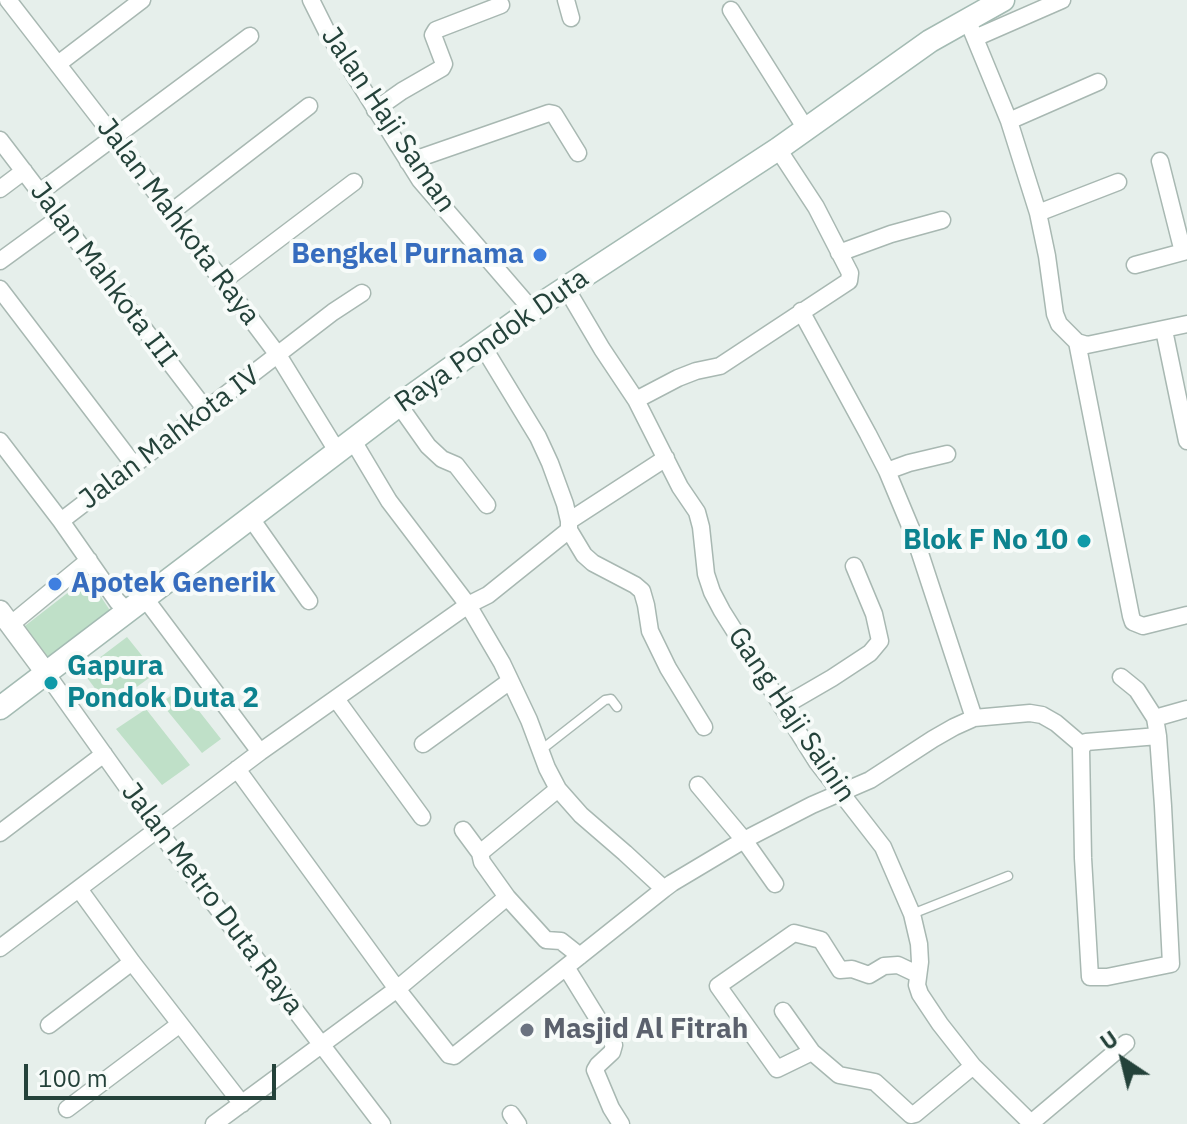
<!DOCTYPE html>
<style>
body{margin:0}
#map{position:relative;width:1187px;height:1124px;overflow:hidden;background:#e6efeb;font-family:"IBM Plex Sans",sans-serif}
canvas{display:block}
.north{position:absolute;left:1083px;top:1020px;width:80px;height:80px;-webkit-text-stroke:6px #f7fbf9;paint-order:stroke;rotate:325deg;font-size:22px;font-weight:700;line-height:32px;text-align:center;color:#24423a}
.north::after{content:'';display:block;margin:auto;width:28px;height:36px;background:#24423a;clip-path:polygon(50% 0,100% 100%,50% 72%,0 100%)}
.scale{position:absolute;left:24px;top:1064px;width:252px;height:36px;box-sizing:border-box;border:4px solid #24423a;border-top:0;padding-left:10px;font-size:24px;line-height:28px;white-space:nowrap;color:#24423a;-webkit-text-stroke:6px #f7fbf9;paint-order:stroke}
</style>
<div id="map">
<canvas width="1187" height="1124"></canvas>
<div class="north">U</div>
<div class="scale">100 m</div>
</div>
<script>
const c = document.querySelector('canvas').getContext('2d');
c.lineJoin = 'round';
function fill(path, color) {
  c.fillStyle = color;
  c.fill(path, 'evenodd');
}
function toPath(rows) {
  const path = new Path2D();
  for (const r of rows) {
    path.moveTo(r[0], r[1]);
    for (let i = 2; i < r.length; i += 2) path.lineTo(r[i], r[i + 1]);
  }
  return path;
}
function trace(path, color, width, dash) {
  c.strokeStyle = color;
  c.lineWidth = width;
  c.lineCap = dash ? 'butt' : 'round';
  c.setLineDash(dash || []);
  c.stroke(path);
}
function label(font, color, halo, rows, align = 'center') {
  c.font = font + ' "IBM Plex Sans",sans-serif';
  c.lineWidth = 8;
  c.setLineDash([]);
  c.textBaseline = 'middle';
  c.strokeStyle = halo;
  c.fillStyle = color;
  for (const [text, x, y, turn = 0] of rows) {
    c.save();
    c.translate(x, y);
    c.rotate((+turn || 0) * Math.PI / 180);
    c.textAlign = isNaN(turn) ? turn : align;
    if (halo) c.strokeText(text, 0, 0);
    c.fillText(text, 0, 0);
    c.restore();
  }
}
fill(toPath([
 [88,577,111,612,47,664,21,629],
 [127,637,156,673,109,707,82,671],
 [181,688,221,739,202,753,161,703],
 [146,709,190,765,162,785,116,729]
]), '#bfe0c8');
const service = toPath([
 [541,750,605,700,611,699,617,707],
 [912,914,1008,876]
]);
const minor = toPath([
 [8,0,114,137,278,355,337,451],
 [311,0,326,30,420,180,532,310],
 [566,0,571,18],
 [731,10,806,129],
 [967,19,1009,121,1038,213,1047,256,1055,314,1059,324,1077,342,1087,345,1187,324],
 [975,38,1062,0],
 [58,64,142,0],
 [375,110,402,91,442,68,444,64,433,35,436,30,501,5],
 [1009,121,1098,82],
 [0,140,206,410],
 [1160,161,1183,252],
 [408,162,549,113,554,114,578,153],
 [0,189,24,171],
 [40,192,250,36],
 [170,213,309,106],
 [1038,213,1118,182],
 [839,253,891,234,942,220],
 [0,261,59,218],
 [1135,265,1187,251],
 [223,281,354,182],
 [566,288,602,349,636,400,680,487,697,512,701,527,706,574,712,592,722,611,817,762,883,847,912,914,919,944,920,962,917,985,920,994,940,1024,973,1066,1032,1124],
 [0,289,134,465],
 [801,311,868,434,887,471,915,538,974,718],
 [1164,330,1187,441],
 [1077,342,1131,616,1133,622,1143,626,1187,615],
 [482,345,538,437,550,463,565,504,569,521,569,530],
 [636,400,678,378,696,371,720,366,849,281,850,273,816,207,778,149],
 [399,405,428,446,442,459,456,465,487,505],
 [352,439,389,501,468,605,502,663,529,720,547,768,558,789,581,815,625,853,664,889,672,883,744,840,812,805,870,780,933,739,954,727,974,718,1030,713,1042,715,1056,723,1083,746],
 [0,441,61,521,117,601,127,611],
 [887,471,909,463,947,454],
 [250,517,309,601],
 [61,521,333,312,362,293],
 [569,521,666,458],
 [144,597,260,752],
 [10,625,89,560],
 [46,673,157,829,382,1124],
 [1121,677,1137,690,1155,718,1158,736,1163,806,1171,964,1107,977,1090,977,1083,858,1081,748,1086,742,1158,736],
 [336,699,422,817],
 [782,707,832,678,870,653,880,641,874,614,854,566],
 [1155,718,1187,709],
 [423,744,510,681],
 [237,769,397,989,449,1055,454,1056,664,889],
 [698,785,744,840,775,884],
 [0,833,104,754],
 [480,853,558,789],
 [79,889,132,962,242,1104],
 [507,897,546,940,561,941,580,956],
 [0,948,260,752,468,605,488,595,569,530,584,555,593,563,635,585,642,591,646,605,650,631,668,668,704,727],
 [566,967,614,1045,612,1052,598,1065,595,1070,611,1108,621,1124],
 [783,1011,812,1052,839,1075,875,1082,911,1115,915,1114,973,1066],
 [49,1025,132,962],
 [812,1052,777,1069,718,986,794,933,821,940,840,970,852,969,869,975,884,966,898,965,917,974],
 [67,1109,180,1024],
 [511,1114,518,1124],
 [1031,1123,1126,1043],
 [214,1124,397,989,507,897,482,862,480,853,463,830]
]);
const tertiary = toPath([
 [0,611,46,673]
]);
const secondary = toPath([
 [0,708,399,405,532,310,778,149,930,41,1003,0]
]);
trace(service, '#a8b8b2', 11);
trace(minor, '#a8b8b2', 19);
trace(tertiary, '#a8b8b2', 23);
trace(secondary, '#a4bbb3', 25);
trace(service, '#fff', 8);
trace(minor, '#fff', 16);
trace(tertiary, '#fff', 20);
trace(secondary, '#fff', 22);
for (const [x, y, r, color] of [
 [540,255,8,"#3f7fe0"],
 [1084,541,8,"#0f9aa8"],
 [55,584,8,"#3f7fe0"],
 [51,683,8,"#0f9aa8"],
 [527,1030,8,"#6b7280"]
]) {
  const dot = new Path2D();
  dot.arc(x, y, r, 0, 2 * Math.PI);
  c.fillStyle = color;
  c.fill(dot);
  trace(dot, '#f7fbf9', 3);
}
label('28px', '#24423a', '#f7fbf9', [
 ["Jalan Haji Saman",388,120,56],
 ["Jalan Mahkota Raya",178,222,53],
 ["Jalan Mahkota III",103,275,53],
 ["Raya Pondok Duta",492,341,-35],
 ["Jalan Mahkota IV",170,438,-37],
 ["Gang Haji Sainin",791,715,56],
 ["Jalan Metro Duta Raya",212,899,53]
]);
label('bold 28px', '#366cbe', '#f7fbf9', [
 ["Bengkel Purnama",524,255],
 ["Apotek Generik",71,584,"left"]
], 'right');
label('bold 28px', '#0d838f', '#f7fbf9', [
 ["Blok F No 10",1068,541],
 ["Gapura",67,667,"left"],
 ["Pondok Duta 2",67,699,"left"]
], 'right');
label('bold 28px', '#5b616d', '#f7fbf9', [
 ["Masjid Al Fitrah",543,1030]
], 'left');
</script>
